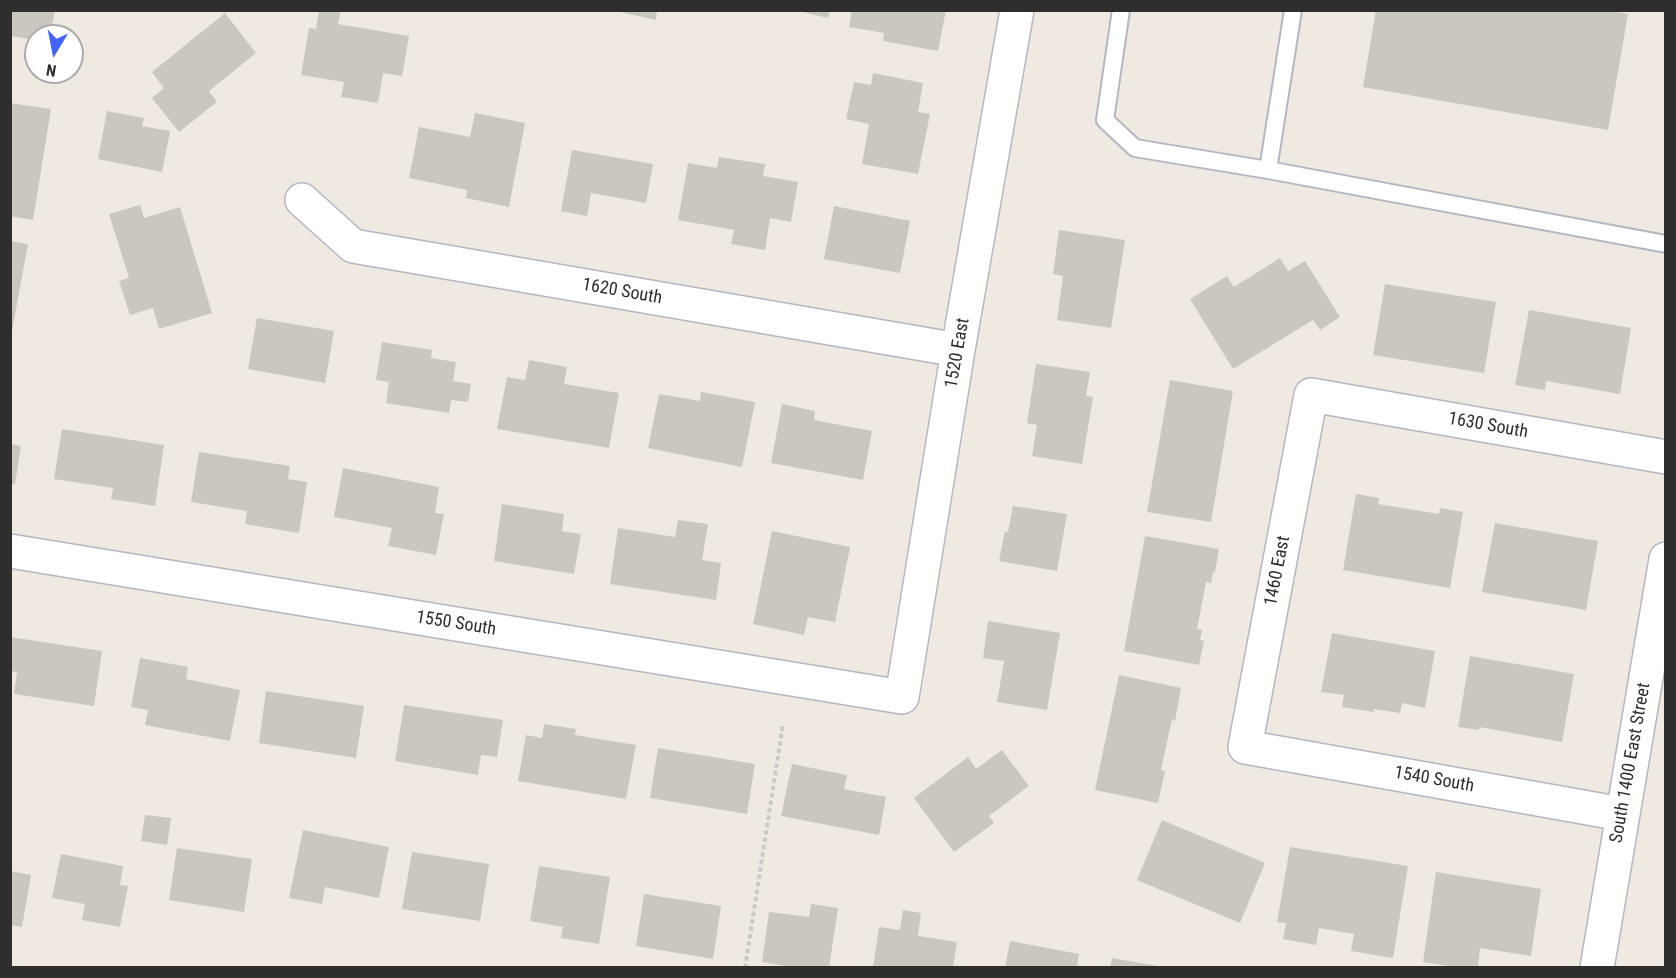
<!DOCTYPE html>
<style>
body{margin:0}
#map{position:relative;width:1676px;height:978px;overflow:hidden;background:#efe9e1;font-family:"Roboto Condensed",sans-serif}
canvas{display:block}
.frame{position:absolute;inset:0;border:12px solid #2e2e2e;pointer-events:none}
.north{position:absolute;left:24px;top:24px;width:60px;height:60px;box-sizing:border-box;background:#fff;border:2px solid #ababab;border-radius:50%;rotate:190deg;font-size:16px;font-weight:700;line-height:24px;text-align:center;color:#2e2e2e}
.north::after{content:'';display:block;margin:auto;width:21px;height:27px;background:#4264fb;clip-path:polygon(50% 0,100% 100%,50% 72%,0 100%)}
</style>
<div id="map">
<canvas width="1676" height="978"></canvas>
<div class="frame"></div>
<div class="north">N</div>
</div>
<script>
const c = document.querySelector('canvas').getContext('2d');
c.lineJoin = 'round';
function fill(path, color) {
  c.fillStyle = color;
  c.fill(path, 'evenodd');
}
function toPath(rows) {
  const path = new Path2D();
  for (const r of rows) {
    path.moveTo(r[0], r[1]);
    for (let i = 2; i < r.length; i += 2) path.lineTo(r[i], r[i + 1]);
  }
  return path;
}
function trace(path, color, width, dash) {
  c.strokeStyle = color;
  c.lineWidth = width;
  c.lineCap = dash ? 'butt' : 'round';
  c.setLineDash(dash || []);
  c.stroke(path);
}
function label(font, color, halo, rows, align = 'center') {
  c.font = font + ' "Roboto Condensed",sans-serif';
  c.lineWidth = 4.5;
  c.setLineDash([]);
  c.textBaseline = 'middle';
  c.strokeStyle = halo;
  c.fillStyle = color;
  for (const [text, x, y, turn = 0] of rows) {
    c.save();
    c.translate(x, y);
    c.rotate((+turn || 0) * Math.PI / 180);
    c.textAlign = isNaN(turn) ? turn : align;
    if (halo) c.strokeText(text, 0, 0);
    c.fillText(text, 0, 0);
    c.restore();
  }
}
fill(toPath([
 [10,10,55,10,50,36,36,36,36,40,10,36],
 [319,10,341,10,338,24,409,36,402,76,383,73,378,103,341,97,344,82,301,75,309,28,316,29],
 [611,10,657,10,656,20],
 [794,10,830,10,828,18],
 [852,10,946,10,938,51,883,41,884,33,849,27],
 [1376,10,1606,10,1628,14,1608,130,1363,87],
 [225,13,256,53,209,91,217,102,179,132,152,98,164,88,152,72],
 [873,73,923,83,918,112,930,114,918,174,862,164,869,124,846,119,854,82,871,85],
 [10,103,51,109,33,220,10,216],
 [107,111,144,118,142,126,170,131,162,172,98,159],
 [475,113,525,123,509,207,466,198,467,190,409,178,419,127,470,137],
 [572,150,653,164,646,203,591,193,587,216,561,211],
 [719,157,765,164,763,176,798,182,791,222,770,218,765,250,731,244,734,230,678,220,688,163,717,168],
 [140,205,144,218,180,207,212,313,159,329,153,308,130,315,119,281,129,278,109,214],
 [834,206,910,221,900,273,824,259],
 [1059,230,1125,240,1111,328,1057,320,1063,276,1053,274],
 [10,241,28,244,12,331,10,331],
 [1280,258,1288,271,1305,261,1340,317,1320,330,1313,320,1233,369,1190,299,1227,276,1234,287],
 [1385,284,1496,302,1484,373,1373,355],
 [1529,310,1631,328,1620,394,1546,381,1545,390,1515,385],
 [257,318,334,331,325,383,248,369],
 [382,342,432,350,431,358,456,362,453,381,471,384,468,402,451,400,449,413,386,403,389,382,376,380],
 [529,360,567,367,564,384,619,393,609,448,497,429,507,377,525,380],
 [1036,364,1090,372,1086,396,1093,397,1082,464,1032,456,1037,425,1027,423],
 [1170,380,1233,391,1211,522,1147,512],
 [701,392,755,402,742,467,648,448,659,394,700,401],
 [782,404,815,411,814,420,872,431,863,480,771,463],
 [62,429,164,445,155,506,111,499,113,488,54,479],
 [10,444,21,446,15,484,10,484],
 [199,452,290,466,288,479,307,482,299,533,245,524,247,511,191,502],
 [343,468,439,487,435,513,444,514,436,555,388,546,392,528,334,517],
 [1356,494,1379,498,1378,504,1439,514,1440,508,1463,512,1450,588,1343,570],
 [502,504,564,514,562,531,581,534,574,574,494,561],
 [1013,506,1067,514,1057,571,999,561,1005,531,1008,532],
 [678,520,708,524,702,560,721,563,716,600,610,584,618,528,675,537],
 [1495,523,1598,541,1586,610,1482,592],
 [772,531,850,547,835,622,808,617,804,635,753,624],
 [1145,536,1219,549,1215,572,1213,572,1211,583,1206,582,1197,629,1202,630,1200,640,1204,641,1199,665,1124,651],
 [988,621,1060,633,1047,710,997,702,1004,661,983,658],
 [1332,633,1435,651,1425,708,1402,703,1400,713,1374,709,1374,712,1342,707,1344,695,1321,692],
 [10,637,102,651,94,706,14,694,17,672,10,671],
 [1470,656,1574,674,1562,742,1479,727,1479,730,1458,727],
 [140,658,188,667,186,679,240,690,230,741,145,725,148,710,131,707],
 [1119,675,1181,688,1175,721,1172,719,1161,770,1165,771,1158,803,1095,790],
 [266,691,364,706,356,758,259,743],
 [404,705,503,720,497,757,481,755,478,775,395,761],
 [544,724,576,729,575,735,636,745,626,799,518,781,526,735,542,738],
 [658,748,755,764,747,814,650,798],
 [1002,750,1029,786,989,816,994,823,954,852,914,798,968,757,976,769],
 [792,764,847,775,844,789,886,797,879,835,781,816],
 [145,815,171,818,167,845,141,841],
 [1162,820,1265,863,1240,923,1137,880],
 [303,830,389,847,379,898,325,887,322,904,289,898],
 [1290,847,1408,866,1393,958,1351,951,1354,934,1319,928,1316,945,1283,939,1286,923,1277,922],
 [177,848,252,859,244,912,169,900],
 [412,852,489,864,480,921,402,909],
 [61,854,123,866,120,885,128,886,120,927,82,920,85,904,52,898],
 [539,866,610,877,599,944,561,938,563,927,530,921],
 [10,871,31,875,22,927,10,925],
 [1436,872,1541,889,1531,956,1480,948,1478,968,1461,968,1423,962],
 [644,894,721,906,713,959,636,946],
 [811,904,838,908,829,968,798,968,762,962,769,912,809,917],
 [903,910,921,913,918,936,957,942,953,968,873,968,879,927,900,930],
 [1010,941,1079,954,1077,968,1005,968],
 [1112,958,1158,966,1158,968,1110,968]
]), '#cbc7bf');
const service = toPath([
 [1121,10,1105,120,1135,148,1268,170,1666,244],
 [1268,170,1293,10]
]);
const minor = toPath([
 [302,200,353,246,958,350],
 [10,551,902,697,958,350,1017,10],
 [1622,814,1245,747,1311,395,1666,457]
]);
const tertiary = toPath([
 [1597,968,1666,559]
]);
trace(service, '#b4b7c1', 20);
trace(minor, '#b4b7c1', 36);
trace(tertiary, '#b4b7c1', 36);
trace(toPath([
 [745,968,783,724]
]), '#c9c9c9', 4, [4.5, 3]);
trace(service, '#fff', 16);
trace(minor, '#fff', 33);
trace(tertiary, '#fff', 33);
label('18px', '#2e2e2e', '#fff', [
 ["1620 South",622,292,10],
 ["1520 East",958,353,-80],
 ["1630 South",1488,426,10],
 ["1460 East",1278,571,-79],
 ["1550 South",456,624,9],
 ["South 1400 East Street",1631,763,-80],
 ["1540 South",1434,780,10]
]);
</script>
